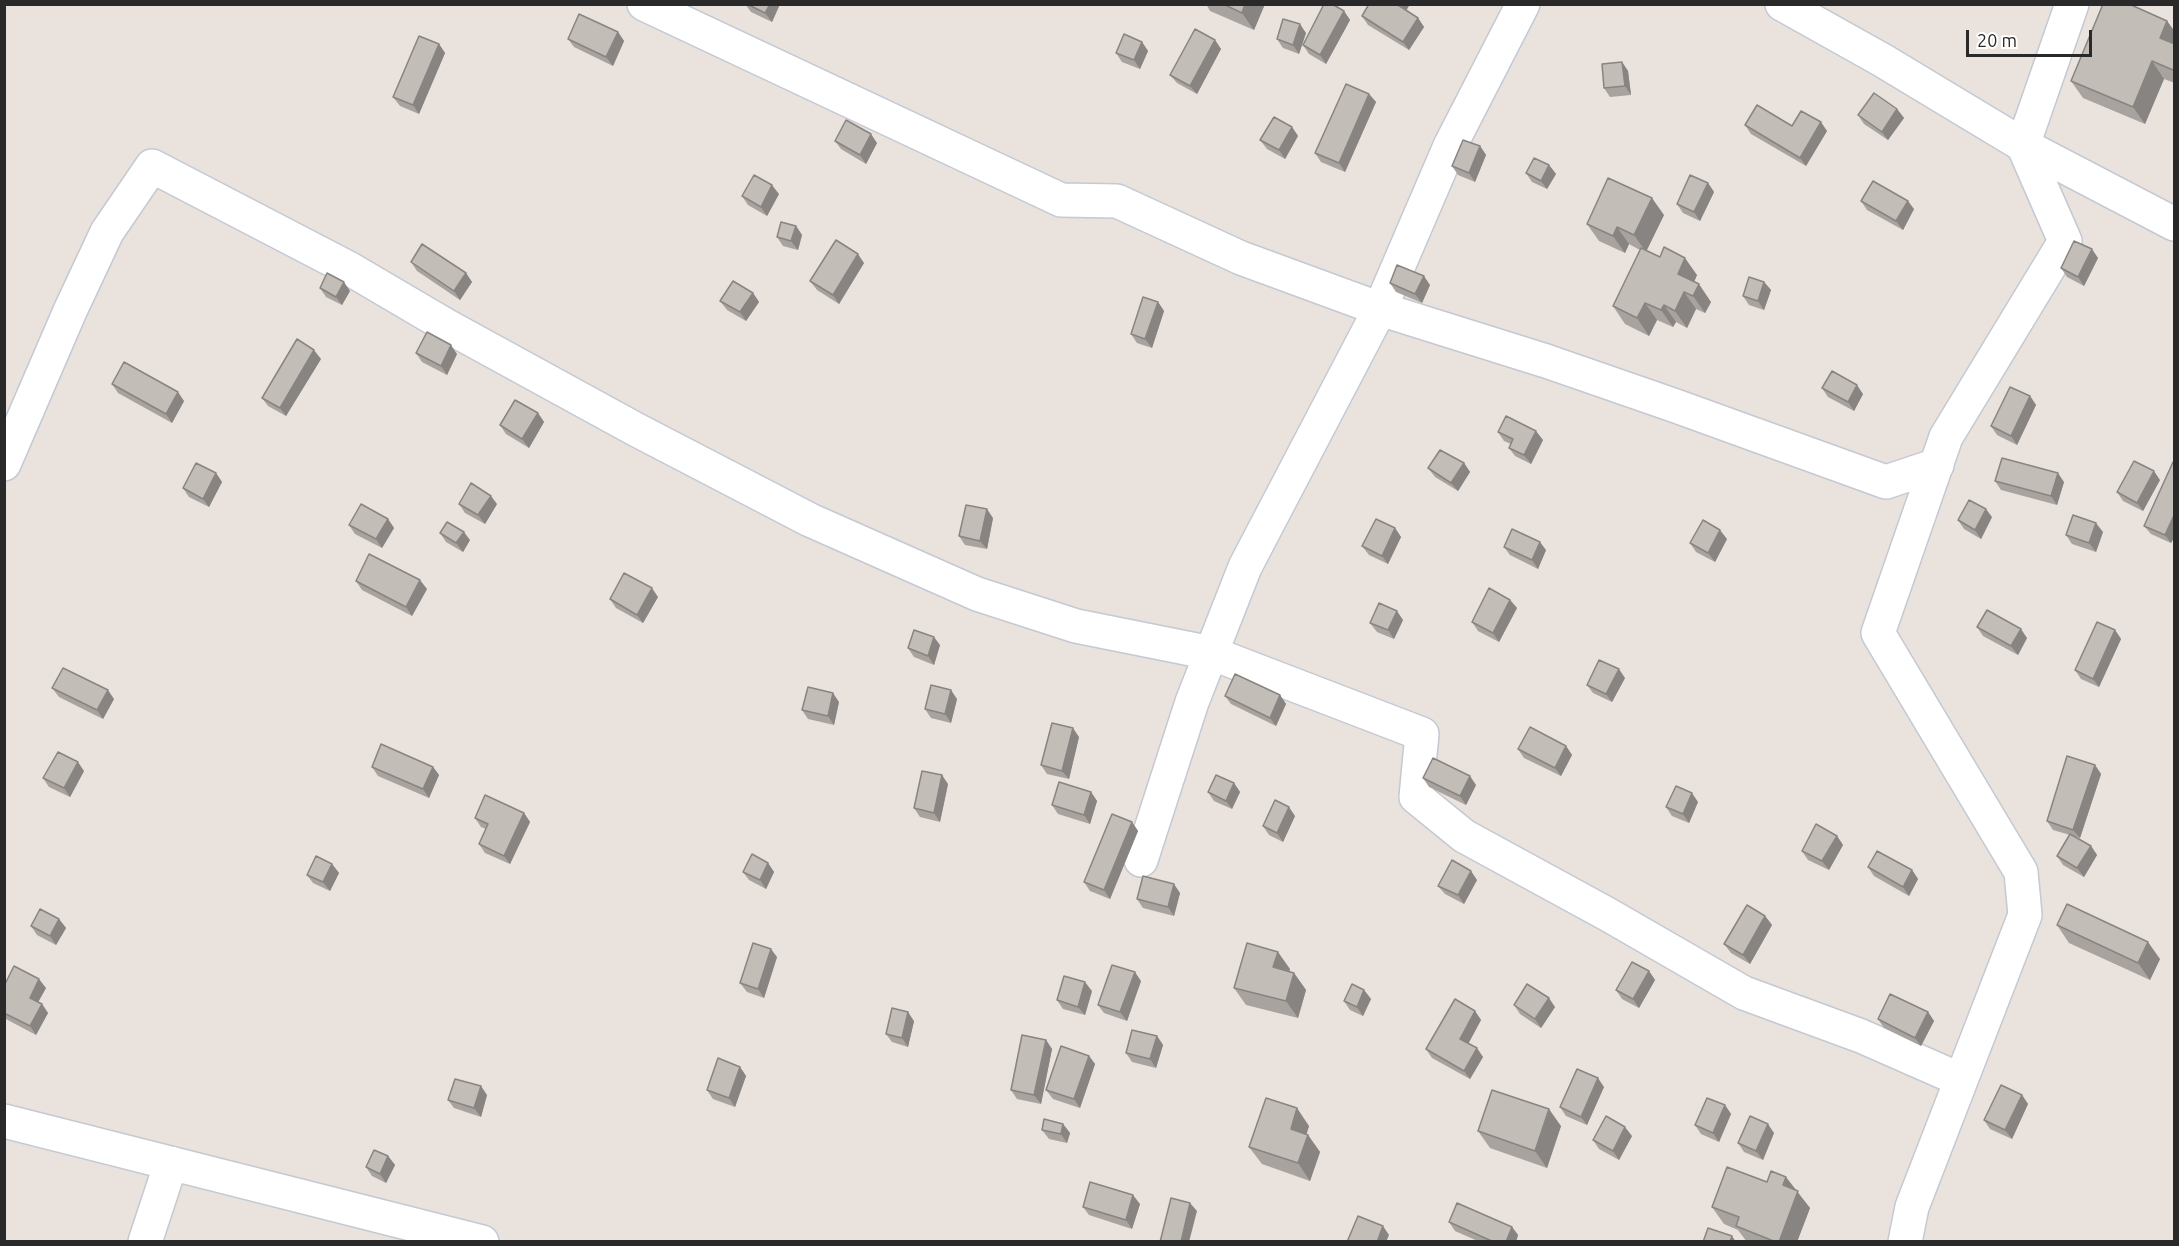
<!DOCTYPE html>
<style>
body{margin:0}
#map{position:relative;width:2179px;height:1246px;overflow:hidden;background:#eae2dd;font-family:Ubuntu,sans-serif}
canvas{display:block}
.frame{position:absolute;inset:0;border:6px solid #292929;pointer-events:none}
.scale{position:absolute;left:1966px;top:30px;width:126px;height:27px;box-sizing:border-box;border:3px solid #292929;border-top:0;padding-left:8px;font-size:18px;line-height:21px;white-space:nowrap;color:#292929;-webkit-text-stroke:4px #fff;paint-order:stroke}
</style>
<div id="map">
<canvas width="2179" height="1246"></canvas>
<div class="frame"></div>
<div class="scale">20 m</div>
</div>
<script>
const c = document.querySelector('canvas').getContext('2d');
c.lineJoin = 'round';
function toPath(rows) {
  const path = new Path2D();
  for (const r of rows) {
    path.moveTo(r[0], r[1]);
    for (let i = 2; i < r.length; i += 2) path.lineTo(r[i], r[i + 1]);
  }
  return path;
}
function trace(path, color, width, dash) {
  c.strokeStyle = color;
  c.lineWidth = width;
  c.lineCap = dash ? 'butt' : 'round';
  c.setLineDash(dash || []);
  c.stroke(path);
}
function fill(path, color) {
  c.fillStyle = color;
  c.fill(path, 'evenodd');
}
const minor = toPath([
 [644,4,1061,200,1117,201,1241,258,1380,309,1546,361,1673,405,1886,482,1937,465],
 [1782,4,1882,60,2023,145,2174,224],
 [4,464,70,311,107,232,152,166,350,269,447,326,635,429,810,520,977,594,1076,626,1211,653,1422,734,1416,797,1464,836,1607,914,1744,993,1861,1036,1961,1080],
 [1141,860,1192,702,1245,567,1380,309,1450,146,1523,4],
 [4,1121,482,1242],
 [145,1242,171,1163],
 [1905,1242,1912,1207,2025,915,2021,872,1878,633,1946,437,2065,241,2023,145,2072,4]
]);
trace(minor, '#c4c9d2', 36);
trace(minor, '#fff', 33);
fill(toPath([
 [745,4,780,4,772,22,751,12],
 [1206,4,1265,4,1254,30,1210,11],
 [1369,4,1410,4,1406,11,1418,18,1424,27,1409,50,1368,25,1362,16],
 [1344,11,1350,20,1326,64,1309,54,1303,45],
 [2167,21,2175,32,2175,83,2164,79,2145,124,2083,98,2071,81],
 [618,32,624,41,613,66,574,47,568,39],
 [1306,33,1299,54,1283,48,1277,39],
 [1215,40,1221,49,1197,94,1177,83,1170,75],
 [1142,42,1148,51,1140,69,1122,62,1116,53],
 [439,44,445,53,419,114,400,106,393,97],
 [1622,62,1628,71,1631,95,1610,97,1604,88],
 [1369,94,1376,102,1345,172,1321,162,1315,153],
 [1897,109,1904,118,1888,140,1864,124,1858,115],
 [1745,125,1792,126,1827,131,1806,166,1751,134],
 [1292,127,1298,136,1285,159,1267,149,1260,140],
 [835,141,877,143,866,164,841,149],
 [1480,146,1486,155,1475,182,1458,175,1452,166],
 [1549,165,1556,174,1547,189,1532,182,1526,173],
 [1708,183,1714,192,1700,221,1683,213,1677,204],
 [779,194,767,216,748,205,742,196],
 [1861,201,1914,209,1903,230,1867,210],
 [1664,215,1646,251,1697,275,1694,282,1711,302,1705,313,1696,309,1687,328,1676,322,1673,327,1657,320,1649,336,1625,324,1613,306,1640,250,1629,244,1625,253,1599,241,1587,224],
 [796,226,802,235,798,250,783,246,777,237],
 [2098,258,2084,286,2067,277,2061,268],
 [411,262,466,273,472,282,460,300,417,271],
 [864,263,839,304,817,290,810,281],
 [1764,282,1771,290,1764,310,1749,305,1743,296],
 [1390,283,1430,285,1422,303,1396,292],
 [320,288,350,291,342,305,326,297],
 [753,293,759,302,746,321,727,310,720,301],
 [1158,302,1164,311,1152,348,1137,343,1131,334],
 [416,353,457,354,447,375,422,362],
 [321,359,286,416,268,406,262,398],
 [112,384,184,401,172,423,118,393],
 [1822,388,1863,394,1854,411,1828,397],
 [2030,396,2036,405,2017,445,1997,435,1991,426],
 [538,413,544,422,529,448,506,434,500,425],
 [1498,432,1543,440,1531,464,1515,456,1509,448,1511,444,1504,441],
 [1464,463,1470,472,1458,491,1435,477,1428,468],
 [2175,463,2175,536,2171,543,2151,534,2144,526],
 [216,473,222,482,209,507,189,497,183,488],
 [2160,480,2143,511,2123,501,2117,492],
 [1995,481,2064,482,2057,505,2001,490],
 [459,504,497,504,485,524,465,513],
 [1992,517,1981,539,1964,529,1958,520],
 [993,518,987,549,965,545,959,536],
 [388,519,394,528,382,548,355,534,349,525],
 [1395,528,1401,537,1388,564,1369,555,1362,546],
 [2103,532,2096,552,2072,544,2066,535],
 [440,533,470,540,463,552,446,542],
 [1727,539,1715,562,1696,552,1690,543],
 [1504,547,1546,550,1538,569,1510,555],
 [356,581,427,589,412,616,362,590],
 [658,597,643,623,616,608,610,599],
 [1510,600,1517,608,1499,642,1478,631,1472,622],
 [1403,620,1394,639,1377,632,1370,623],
 [1977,627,2027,638,2018,655,1983,636],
 [2115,630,2121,639,2099,687,2081,679,2075,670],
 [940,645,934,665,914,657,908,648],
 [1625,678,1612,702,1593,693,1587,685],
 [52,688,114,699,103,719,59,697],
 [1280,695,1286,704,1276,726,1231,704,1225,696],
 [957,699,951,723,931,718,925,709],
 [839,702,834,725,808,719,802,710],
 [1079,737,1069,779,1047,774,1041,765],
 [1566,746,1572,755,1561,776,1524,758,1518,749],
 [2095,765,2101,774,2080,838,2076,837,2091,846,2097,855,2084,877,2063,865,2057,856,2070,835,2053,830,2047,821],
 [372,767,433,767,439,775,429,798,378,776],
 [84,771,70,797,49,787,43,778],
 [1423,778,1476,785,1466,805,1429,787],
 [1234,783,1240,792,1232,809,1214,801,1208,792],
 [948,784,940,822,920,817,914,808],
 [1091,792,1097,801,1090,824,1058,814,1052,805],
 [1698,802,1689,823,1672,816,1666,807],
 [524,813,530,822,510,864,485,853,479,844,486,829,481,827,475,818],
 [1295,816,1283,842,1269,835,1263,826],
 [1132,822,1138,831,1110,899,1090,891,1084,882],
 [1837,836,1843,845,1829,870,1808,860,1802,851],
 [768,863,774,872,766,889,749,880,743,872],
 [332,864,339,873,330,891,313,883,307,875],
 [1868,867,1912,870,1918,879,1909,896,1874,876],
 [1477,880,1464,904,1445,894,1438,886],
 [1180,893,1174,916,1143,908,1137,899],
 [1765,916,1772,925,1750,964,1731,953,1724,944],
 [59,919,66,928,56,945,37,935,31,926],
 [2057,925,2160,959,2150,980,2069,943],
 [777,957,764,998,747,992,740,983],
 [1290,969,1289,971,1294,973,1306,990,1298,1018,1246,1005,1234,988],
 [1649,971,1655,980,1639,1008,1622,999,1616,990],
 [1141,981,1127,1021,1104,1013,1098,1005],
 [4,986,46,988,38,1002,42,1004,48,1013,36,1035,4,1018],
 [1364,990,1371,999,1363,1016,1350,1010,1344,1001],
 [1092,991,1085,1015,1063,1009,1057,1000],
 [1514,1005,1555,1007,1541,1028,1520,1014],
 [1475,1011,1481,1020,1468,1044,1483,1057,1470,1079,1432,1058,1426,1049],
 [1928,1012,1934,1021,1921,1046,1884,1028,1878,1019],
 [914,1021,908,1047,892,1042,886,1034],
 [1157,1036,1163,1045,1156,1068,1132,1062,1126,1053],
 [1046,1040,1052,1049,1041,1104,1017,1099,1011,1090],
 [1089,1056,1095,1064,1080,1108,1053,1099,1046,1090],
 [740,1067,746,1076,735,1107,713,1099,707,1090],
 [1604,1087,1587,1125,1566,1116,1560,1107],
 [487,1095,481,1117,454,1108,448,1100],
 [2022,1095,2028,1104,2012,1139,1990,1129,1984,1120],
 [1725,1105,1731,1114,1719,1142,1701,1134,1695,1125],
 [1063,1124,1070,1133,1067,1143,1049,1139,1042,1130],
 [1309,1126,1306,1134,1308,1135,1320,1152,1310,1181,1262,1164,1249,1147],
 [1561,1126,1547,1168,1490,1148,1478,1131],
 [1774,1133,1763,1160,1744,1152,1738,1143],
 [1632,1136,1619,1160,1599,1149,1593,1140],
 [388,1156,395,1165,386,1183,372,1176,366,1167],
 [1767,1182,1795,1190,1810,1208,1797,1242,1747,1242,1738,1230,1724,1224,1712,1207],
 [1140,1204,1132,1229,1089,1215,1083,1207],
 [1449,1222,1512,1227,1518,1235,1516,1242,1480,1242,1455,1231]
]), '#a8a39e');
fill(toPath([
 [770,4,780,4,772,22,765,13],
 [1245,4,1265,4,1254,30,1242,13],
 [1398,4,1410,4,1404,14,1398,5],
 [1344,11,1350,20,1326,64,1320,55],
 [1418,18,1424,27,1409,50,1403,42],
 [2167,21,2175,32,2175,48,2160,38],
 [1300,24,1306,33,1299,54,1293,45],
 [618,32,624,41,613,66,606,57],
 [1215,40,1221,49,1197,94,1190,86],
 [1142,42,1148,51,1140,69,1134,60],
 [439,44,445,53,419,114,413,105],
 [2152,61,2164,79,2145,124,2133,107],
 [1622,62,1628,71,1631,95,1625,86],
 [1369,94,1376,102,1345,172,1339,163],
 [1897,109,1904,118,1888,140,1882,132],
 [1821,122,1827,131,1806,166,1800,158],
 [1292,127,1298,136,1285,159,1279,150],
 [871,134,877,143,866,164,860,155],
 [1480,146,1486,155,1475,182,1469,173],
 [1549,165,1556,174,1547,189,1541,181],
 [1708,183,1714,192,1700,221,1694,212],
 [772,185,779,194,767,216,761,207],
 [1652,198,1664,215,1646,252,1634,235],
 [1908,201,1914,209,1903,230,1896,221],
 [796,226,802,235,798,250,791,241],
 [1617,227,1629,244,1625,253,1613,236],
 [2092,249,2098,258,2084,286,2078,277],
 [858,254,864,263,839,304,833,295],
 [1685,258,1697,275,1690,291,1678,274],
 [466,273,472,282,460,300,454,291],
 [1424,276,1430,285,1422,303,1415,294],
 [344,282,350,291,342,305,336,297],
 [1764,282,1771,290,1764,310,1758,301],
 [1699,284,1711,302,1705,313,1693,296],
 [1684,292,1696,309,1687,328,1675,311],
 [753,293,759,302,746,321,740,312],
 [1158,302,1164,311,1152,348,1145,339],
 [1645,303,1657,320,1649,336,1637,318],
 [1664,305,1676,322,1673,327,1661,310],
 [451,345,457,354,447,375,441,366],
 [314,350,321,359,286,416,280,408],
 [1857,385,1863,394,1854,411,1848,402],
 [178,392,184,401,172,423,166,414],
 [2030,396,2036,405,2017,445,2011,436],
 [538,413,544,422,529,448,522,439],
 [1536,431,1543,440,1531,464,1524,455],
 [1464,463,1470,472,1458,491,1451,483],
 [2154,471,2160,480,2143,511,2137,503],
 [216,473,222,482,209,507,203,499],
 [2058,473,2064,482,2057,505,2051,496],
 [491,496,497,504,485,524,478,515],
 [987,509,993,518,987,549,980,541],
 [1986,509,1992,517,1981,539,1975,530],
 [2175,513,2175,536,2171,543,2165,535],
 [388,519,394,528,382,548,376,539],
 [2096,523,2103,532,2096,552,2089,543],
 [1395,528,1401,537,1388,564,1382,556],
 [1720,530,1727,539,1715,562,1708,553],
 [464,532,470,540,463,552,456,543],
 [1540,542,1546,550,1538,569,1532,560],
 [420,580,427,589,412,616,406,607],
 [652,588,658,597,643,623,637,615],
 [1510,600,1517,608,1499,642,1493,633],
 [1397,611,1403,620,1394,639,1388,630],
 [2021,629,2027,638,2018,655,2011,646],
 [2115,630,2121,639,2099,687,2093,679],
 [934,637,940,645,934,665,928,656],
 [1619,669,1625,678,1612,702,1606,694],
 [108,690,114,699,103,719,97,710],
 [951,690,957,699,951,723,945,714],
 [833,693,839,702,834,725,828,716],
 [1280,695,1286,704,1276,726,1270,718],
 [1073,728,1079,737,1069,779,1062,771],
 [1566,746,1572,755,1561,776,1555,768],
 [78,762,84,771,70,797,64,788],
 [2095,765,2101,774,2080,838,2073,830],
 [433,767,439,775,429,798,423,789],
 [942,775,948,784,940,822,934,813],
 [1470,776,1476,785,1466,805,1460,796],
 [1234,783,1240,792,1232,809,1226,801],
 [1091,792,1097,801,1090,824,1084,815],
 [1692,793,1698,802,1689,823,1683,814],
 [1289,807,1295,816,1283,842,1277,833],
 [524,813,530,822,510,864,504,856],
 [1132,822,1138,831,1110,899,1104,890],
 [1837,836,1843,845,1829,870,1822,861],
 [2091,846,2097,855,2084,877,2077,868],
 [768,863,774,872,766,889,760,880],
 [332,864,339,873,330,891,323,882],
 [1912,870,1918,879,1909,896,1903,887],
 [1471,871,1477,880,1464,904,1458,895],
 [1174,884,1180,893,1174,916,1168,907],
 [1765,916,1772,925,1750,964,1743,955],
 [59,919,66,928,56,945,50,936],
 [2148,942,2160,959,2150,980,2138,963],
 [771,949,777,957,764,998,758,989],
 [1278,952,1290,969,1285,984,1273,967],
 [1649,971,1655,980,1639,1008,1633,999],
 [1135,972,1141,981,1127,1021,1120,1012],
 [1294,973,1306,990,1298,1018,1286,1001],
 [39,979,46,988,36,1006,30,998],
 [1085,982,1092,991,1085,1015,1078,1007],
 [1364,990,1371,999,1363,1016,1357,1007],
 [1549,998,1555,1007,1541,1028,1535,1019],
 [42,1004,48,1013,36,1035,30,1026],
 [1475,1011,1481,1020,1466,1048,1460,1039],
 [908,1012,914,1021,908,1047,902,1038],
 [1928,1012,1934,1021,1921,1046,1915,1038],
 [1157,1036,1163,1045,1156,1068,1150,1059],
 [1046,1040,1052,1049,1041,1104,1034,1095],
 [1477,1048,1483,1057,1470,1079,1464,1071],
 [1089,1056,1095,1064,1080,1108,1074,1099],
 [740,1067,746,1076,735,1107,729,1098],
 [1598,1078,1604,1087,1587,1125,1581,1117],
 [481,1086,487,1095,481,1117,474,1108],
 [2022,1095,2028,1104,2012,1139,2005,1130],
 [1725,1105,1731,1114,1719,1142,1713,1133],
 [1297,1108,1309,1126,1303,1146,1291,1129],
 [1549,1109,1561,1126,1547,1168,1535,1151],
 [1063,1124,1070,1133,1067,1143,1061,1134],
 [1768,1124,1774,1133,1763,1160,1756,1151],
 [1625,1127,1632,1136,1619,1160,1613,1151],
 [1308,1135,1320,1152,1310,1181,1298,1163],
 [388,1156,395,1165,386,1183,380,1174],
 [1786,1177,1810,1208,1797,1242,1779,1242,1783,1185],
 [1133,1195,1140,1204,1132,1229,1126,1220],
 [1190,1203,1197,1211,1189,1242,1181,1242],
 [1383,1226,1389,1235,1386,1242,1377,1242],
 [1512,1227,1518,1235,1516,1242,1506,1242],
 [1732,1236,1736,1242,1730,1242]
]), '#888481');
const building = toPath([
 [747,4,770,4,765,13,747,4],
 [1223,4,1245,4,1242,13,1223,4],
 [1324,4,1332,4,1344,11,1320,55,1303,45,1324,4],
 [1369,4,1398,4,1398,5,1418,18,1403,42,1362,16,1369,4],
 [2103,4,2129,4,2167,21,2160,38,2175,44,2175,66,2173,70,2152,61,2133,107,2071,81,2103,4],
 [579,14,618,32,606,57,568,39,579,14],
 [1283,19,1300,24,1293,45,1277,39,1283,19],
 [1195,29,1215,40,1190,86,1170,75,1195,29],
 [1124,34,1142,42,1134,60,1116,53,1124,34],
 [419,36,439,44,413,105,393,97,419,36],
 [1622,62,1625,86,1604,88,1602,64,1622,62],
 [1346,84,1369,94,1339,163,1315,153,1346,84],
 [1874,93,1897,109,1882,132,1858,115,1874,93],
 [1757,105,1792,126,1801,111,1821,122,1800,158,1745,125,1757,105],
 [1274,117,1292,127,1279,150,1260,140,1274,117],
 [846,120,871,134,860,155,835,141,846,120],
 [1463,140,1480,146,1469,173,1452,166,1463,140],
 [1534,158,1549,165,1541,181,1526,173,1534,158],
 [754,175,772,185,761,207,742,196,754,175],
 [1690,175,1708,183,1694,212,1677,204,1690,175],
 [1608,178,1652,198,1634,235,1617,227,1613,236,1587,224,1608,178],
 [1873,181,1908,201,1896,221,1861,201,1873,181],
 [781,222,796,226,791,241,777,237,781,222],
 [836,240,858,254,833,295,810,281,836,240],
 [2074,241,2092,249,2078,277,2061,268,2074,241],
 [422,244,466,273,454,291,411,262,422,244],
 [1664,247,1685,258,1678,274,1699,284,1693,296,1684,292,1675,311,1664,305,1661,310,1645,303,1637,318,1613,306,1641,248,1660,257,1664,247],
 [1397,265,1424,276,1415,294,1390,283,1397,265],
 [327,273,344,282,336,297,320,288,327,273],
 [1749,277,1764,282,1758,301,1743,296,1749,277],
 [733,281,753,293,740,312,720,301,733,281],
 [1143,297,1158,302,1145,339,1131,334,1143,297],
 [427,332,451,345,441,366,416,353,427,332],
 [297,339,314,350,280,408,262,398,297,339],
 [124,362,178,392,166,414,112,384,124,362],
 [1832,371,1857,385,1848,402,1822,388,1832,371],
 [2010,387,2030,396,2011,436,1991,426,2010,387],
 [515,400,538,413,522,439,500,425,515,400],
 [1506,416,1536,431,1524,455,1509,448,1513,439,1498,432,1506,416],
 [1440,450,1464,463,1451,483,1428,468,1440,450],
 [2002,458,2058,473,2051,496,1995,481,2002,458],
 [2134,461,2154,471,2137,503,2117,492,2134,461],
 [2173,462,2175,463,2175,513,2165,535,2144,526,2173,462],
 [196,463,216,473,203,499,183,488,196,463],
 [471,483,491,496,478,515,459,504,471,483],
 [1969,500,1986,509,1975,530,1958,520,1969,500],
 [361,504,388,519,376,539,349,525,361,504],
 [966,505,987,509,980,541,959,536,966,505],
 [2073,515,2096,523,2089,543,2066,535,2073,515],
 [1376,519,1395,528,1382,556,1362,546,1376,519],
 [1703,520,1720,530,1708,553,1690,543,1703,520],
 [447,522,464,532,456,543,440,533,447,522],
 [1512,529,1540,542,1532,560,1504,547,1512,529],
 [369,554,420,580,406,607,356,581,369,554],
 [624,573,652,588,637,615,610,599,624,573],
 [1489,588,1510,600,1493,633,1472,622,1489,588],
 [1379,603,1397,611,1388,630,1370,623,1379,603],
 [1987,610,2021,629,2011,646,1977,627,1987,610],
 [2097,622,2115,630,2093,679,2075,670,2097,622],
 [914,630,934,637,928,656,908,648,914,630],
 [1599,660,1619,669,1606,694,1587,685,1599,660],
 [63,668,108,690,97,710,52,688,63,668],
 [1235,674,1280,695,1270,718,1225,696,1235,674],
 [931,685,951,690,945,714,925,709,931,685],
 [808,687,833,693,828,716,802,710,808,687],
 [1052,723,1073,728,1062,771,1041,765,1052,723],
 [1530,727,1566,746,1555,768,1518,749,1530,727],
 [381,744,433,767,423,789,372,767,381,744],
 [58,752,78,762,64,788,43,778,58,752],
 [2067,756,2095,765,2073,830,2047,821,2067,756],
 [1433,758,1470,776,1460,796,1423,778,1433,758],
 [922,771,942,775,934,813,914,808,922,771],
 [1216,775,1234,783,1226,801,1208,792,1216,775],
 [1059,782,1091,792,1084,815,1052,805,1059,782],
 [1676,786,1692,793,1683,814,1666,807,1676,786],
 [485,795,524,813,504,856,479,844,488,824,475,818,485,795],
 [1275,800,1289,807,1277,833,1263,826,1275,800],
 [1112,814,1132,822,1104,890,1084,882,1112,814],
 [1816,824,1837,836,1822,861,1802,851,1816,824],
 [2070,834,2091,846,2077,868,2057,856,2070,834],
 [1877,851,1912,870,1903,887,1868,867,1877,851],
 [752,854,768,863,760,880,743,872,752,854],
 [316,856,332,864,323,882,307,875,316,856],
 [1452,860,1471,871,1458,895,1438,886,1452,860],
 [1143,876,1174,884,1168,907,1137,899,1143,876],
 [2067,904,2148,942,2138,963,2057,925,2067,904],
 [1747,905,1765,916,1743,955,1724,944,1747,905],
 [40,909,59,919,50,936,31,926,40,909],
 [753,943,771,949,758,989,740,983,753,943],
 [1247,943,1278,952,1273,967,1294,973,1286,1001,1234,988,1247,943],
 [1632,962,1649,971,1633,999,1616,990,1632,962],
 [1112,965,1135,972,1120,1012,1098,1005,1112,965],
 [14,966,39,979,30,998,42,1004,30,1026,4,1013,4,986,14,966],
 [1064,976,1085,982,1078,1007,1057,1000,1064,976],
 [1352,984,1364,990,1357,1007,1344,1001,1352,984],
 [1527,984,1549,998,1535,1019,1514,1005,1527,984],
 [1890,994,1928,1012,1915,1038,1878,1019,1890,994],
 [1455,999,1475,1011,1460,1039,1477,1048,1464,1071,1426,1049,1455,999],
 [892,1008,908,1012,902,1038,886,1034,892,1008],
 [1132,1030,1157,1036,1150,1059,1126,1053,1132,1030],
 [1022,1035,1046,1040,1034,1095,1011,1090,1022,1035],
 [1061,1046,1089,1056,1074,1099,1046,1090,1061,1046],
 [718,1058,740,1067,729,1098,707,1090,718,1058],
 [1577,1069,1598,1078,1581,1117,1560,1107,1577,1069],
 [455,1079,481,1086,474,1108,448,1100,455,1079],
 [2001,1085,2022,1095,2005,1130,1984,1120,2001,1085],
 [1492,1090,1549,1109,1535,1151,1478,1131,1492,1090],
 [1266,1098,1297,1108,1291,1129,1308,1135,1298,1163,1249,1147,1266,1098],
 [1707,1098,1725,1105,1713,1133,1695,1125,1707,1098],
 [1606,1116,1625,1127,1613,1151,1593,1140,1606,1116],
 [1750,1116,1768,1124,1756,1151,1738,1143,1750,1116],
 [1044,1119,1063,1124,1061,1134,1042,1130,1044,1119],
 [374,1150,388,1156,380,1174,366,1167,374,1150],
 [1727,1167,1767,1182,1771,1171,1786,1177,1783,1185,1798,1191,1779,1242,1776,1242,1736,1226,1739,1217,1712,1207,1727,1167],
 [1090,1182,1133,1195,1126,1220,1083,1207,1090,1182],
 [1171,1198,1190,1203,1181,1242,1160,1242,1171,1198],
 [1457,1203,1512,1227,1506,1242,1494,1242,1449,1222,1457,1203],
 [1358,1216,1383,1226,1377,1242,1347,1242,1358,1216],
 [1708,1228,1732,1236,1730,1242,1703,1242,1708,1228]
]);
fill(building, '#c3bdb8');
trace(building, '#888481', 1.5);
</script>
